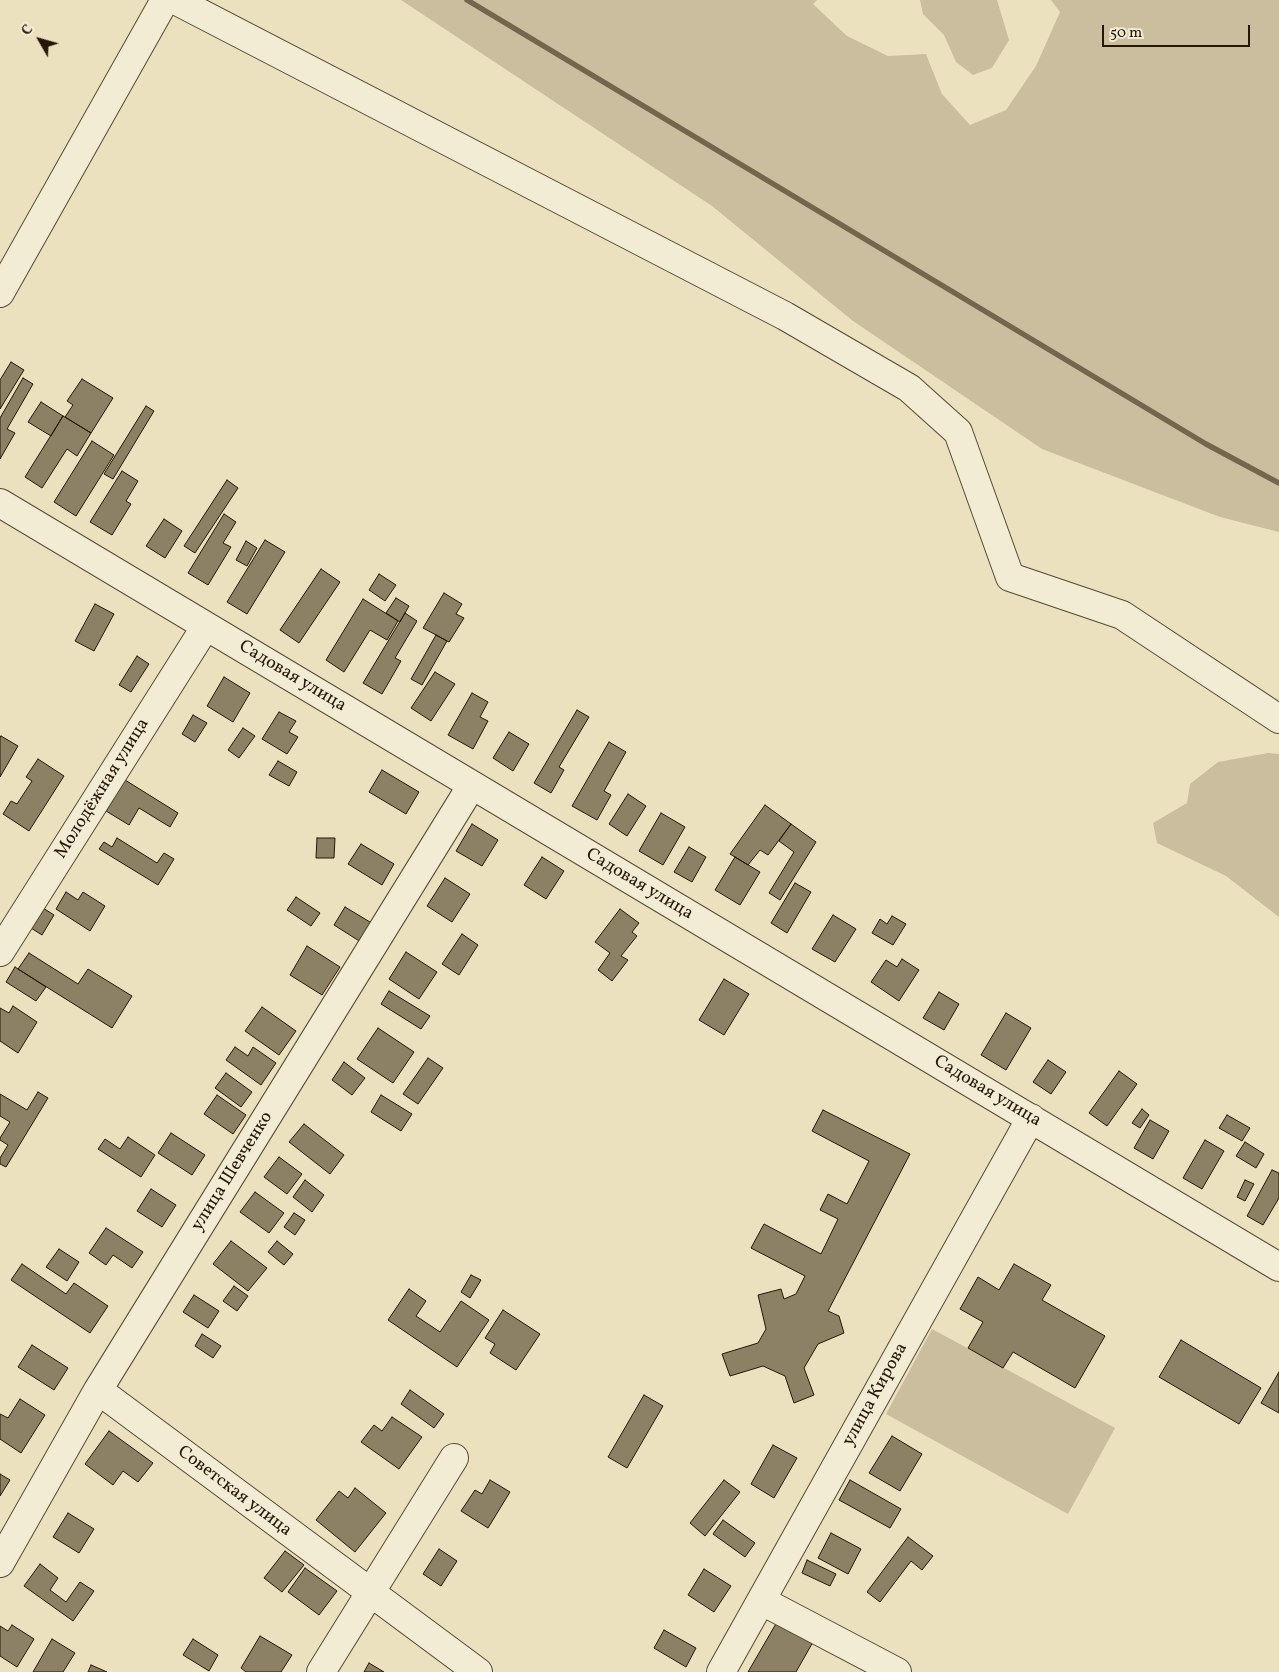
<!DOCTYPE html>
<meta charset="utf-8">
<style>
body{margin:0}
#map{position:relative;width:1279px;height:1672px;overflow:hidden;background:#ebe1be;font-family:Vollkorn,serif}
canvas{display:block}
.north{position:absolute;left:15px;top:15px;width:50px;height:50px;-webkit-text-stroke:4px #f2ecd5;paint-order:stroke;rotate:308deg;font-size:14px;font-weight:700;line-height:20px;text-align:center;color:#261605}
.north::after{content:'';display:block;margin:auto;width:18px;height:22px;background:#261605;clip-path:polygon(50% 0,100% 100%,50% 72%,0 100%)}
.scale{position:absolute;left:1102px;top:25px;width:148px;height:22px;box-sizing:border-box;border:2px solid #261605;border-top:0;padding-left:6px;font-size:15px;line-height:18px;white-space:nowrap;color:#261605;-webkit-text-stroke:4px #f2ecd5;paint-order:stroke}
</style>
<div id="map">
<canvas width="1279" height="1672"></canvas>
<div class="north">С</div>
<div class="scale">50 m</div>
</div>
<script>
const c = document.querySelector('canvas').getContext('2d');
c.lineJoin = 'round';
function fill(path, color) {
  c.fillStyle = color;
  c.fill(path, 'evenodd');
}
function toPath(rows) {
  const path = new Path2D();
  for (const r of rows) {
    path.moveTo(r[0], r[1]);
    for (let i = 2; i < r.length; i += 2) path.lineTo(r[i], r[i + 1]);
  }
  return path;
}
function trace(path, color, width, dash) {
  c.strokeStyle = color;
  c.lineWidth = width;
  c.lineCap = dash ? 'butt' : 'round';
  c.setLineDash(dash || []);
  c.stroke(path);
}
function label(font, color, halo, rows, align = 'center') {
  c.font = font + ' Vollkorn,serif';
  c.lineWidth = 4;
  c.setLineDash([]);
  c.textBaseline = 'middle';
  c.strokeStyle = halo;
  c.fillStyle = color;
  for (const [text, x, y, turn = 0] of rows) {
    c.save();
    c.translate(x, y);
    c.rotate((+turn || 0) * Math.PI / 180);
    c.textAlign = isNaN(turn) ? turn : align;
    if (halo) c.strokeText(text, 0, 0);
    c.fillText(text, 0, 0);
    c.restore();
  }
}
fill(toPath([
 [401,0,817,0,813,4,847,36,888,56,926,54,942,94,970,125,1006,110,1036,66,1060,12,1051,0,1279,0,1279,532,1220,517,1042,449,853,321,712,206],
 [920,0,997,0,1009,40,992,68,973,75,956,62,944,35,923,14],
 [1268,753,1279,754,1279,917,1226,876,1157,843,1153,823,1187,803,1190,784,1218,762],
 [932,1329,1115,1428,1068,1514,886,1414]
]), '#cabe9f');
trace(toPath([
 [467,0,1206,444,1279,483]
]), '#74664e', 5.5);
const building = toPath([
 [11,362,24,370,0,409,0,380,11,362],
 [23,378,33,384,7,429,15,433,0,459,0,418,23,378],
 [82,379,113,398,91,433,65,417,73,405,67,401,82,379],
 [41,402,63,416,51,436,28,422,41,402],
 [146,406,154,411,113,479,104,474,146,406],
 [63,416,91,433,77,456,67,449,42,488,25,477,63,416],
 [92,441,114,455,76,516,54,502,92,441],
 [122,471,138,481,126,501,131,504,112,535,90,522,122,471],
 [227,480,238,488,195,553,184,546,227,480],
 [224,514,236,522,223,543,231,547,208,585,188,573,224,514],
 [164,519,182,531,165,558,146,546,164,519],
 [265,540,285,552,247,614,227,602,265,540],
 [246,541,257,548,247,566,236,560,246,541],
 [321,569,340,582,299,643,280,630,321,569],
 [379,574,396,585,385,601,369,590,379,574],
 [444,593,462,604,456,614,464,618,449,642,423,628,444,593],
 [396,598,409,606,400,622,386,613,396,598],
 [363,599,398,621,387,640,370,630,344,672,326,660,363,599],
 [95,604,114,614,94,651,75,641,95,604],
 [405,613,417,621,395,658,401,661,382,694,363,683,405,613],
 [436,635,447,641,422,685,411,679,436,635],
 [137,656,149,664,131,692,119,685,137,656],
 [435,672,455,684,431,721,411,708,435,672],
 [224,677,250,693,233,722,207,706,224,677],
 [472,693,488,702,480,717,488,721,473,749,448,735,472,693],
 [577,710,589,717,559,767,564,770,551,793,534,783,577,710],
 [279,712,296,721,289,732,298,737,287,754,262,739,279,712],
 [193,715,207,723,195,742,182,734,193,715],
 [243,728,255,736,239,758,228,750,243,728],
 [509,732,529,744,513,771,493,758,509,732],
 [1,736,18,746,0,777,0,737,1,736],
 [609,742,626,752,604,791,611,795,597,820,572,806,609,742],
 [38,759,64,776,29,831,3,814,11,801,17,804,32,781,26,777,38,759],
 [278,761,297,772,289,786,269,775,278,761],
 [382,770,419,792,406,814,369,792,382,770],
 [125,780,178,813,170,827,139,808,129,825,106,811,125,780],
 [628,794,646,806,627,836,609,824,628,794],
 [765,805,791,824,768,855,760,850,748,865,730,854,765,805],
 [661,813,685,827,663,865,639,851,661,813],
 [472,824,498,840,482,866,456,851,472,824],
 [791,824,816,842,780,900,769,893,794,852,779,841,791,824],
 [117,838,157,863,164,853,174,859,158,885,99,849,104,842,112,847,117,838],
 [317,838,335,838,334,858,316,858,317,838],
 [361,844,394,864,382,885,348,864,361,844],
 [689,847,706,857,692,882,674,872,689,847],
 [542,857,564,871,546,899,524,885,542,857],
 [735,857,760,872,740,905,715,890,735,857],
 [445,878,470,894,452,922,427,906,445,878],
 [795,883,811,892,787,933,771,923,795,883],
 [66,892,78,900,83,892,105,906,90,931,56,909,66,892],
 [296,897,320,913,311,926,287,910,296,897],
 [345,907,375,925,364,944,334,925,345,907],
 [43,908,54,915,42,935,31,928,43,908],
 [620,909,639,923,632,932,637,936,621,956,628,960,612,981,598,970,610,953,595,942,620,909],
 [833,915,856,929,835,962,812,949,833,915],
 [892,916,906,924,893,945,872,933,880,919,887,924,892,916],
 [462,934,478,945,459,975,442,964,462,934],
 [307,946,340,967,322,995,290,975,307,946],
 [406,952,437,972,419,999,389,979,406,952],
 [29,953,78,984,88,969,132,996,112,1028,18,969,29,953],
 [902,959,919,970,899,1001,871,982,886,960,897,967,902,959],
 [15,967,46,987,36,1001,6,982,15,967],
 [724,979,749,994,724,1035,699,1020,724,979],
 [389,991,430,1016,421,1029,381,1004,389,991],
 [939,992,959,1004,944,1030,923,1018,939,992],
 [13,1006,37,1022,18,1053,0,1041,0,1008,9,1013,13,1006],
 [262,1007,296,1031,279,1055,245,1031,262,1007],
 [1006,1013,1031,1028,1006,1070,981,1055,1006,1013],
 [378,1028,414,1052,393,1083,357,1059,378,1028],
 [235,1047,248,1056,253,1047,276,1063,261,1085,226,1060,235,1047],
 [428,1058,443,1068,418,1104,403,1094,428,1058],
 [1048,1060,1066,1072,1051,1094,1033,1082,1048,1060],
 [344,1062,365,1078,352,1095,332,1080,344,1062],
 [1119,1071,1137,1084,1107,1126,1089,1113,1119,1071],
 [226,1073,252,1092,241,1107,215,1088,226,1073],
 [38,1092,48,1098,6,1167,0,1164,0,1158,8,1145,0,1140,0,1138,10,1122,0,1116,0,1094,27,1110,38,1092],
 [217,1095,246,1115,233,1134,204,1114,217,1095],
 [381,1095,412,1114,401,1131,371,1112,381,1095],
 [1142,1109,1149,1115,1140,1128,1132,1123,1142,1109],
 [823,1110,910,1154,828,1311,839,1316,844,1333,818,1344,804,1368,814,1395,794,1403,785,1376,763,1366,730,1376,722,1354,758,1343,766,1329,758,1295,781,1289,784,1299,796,1294,805,1276,751,1248,764,1224,821,1254,838,1219,820,1210,828,1194,847,1204,869,1161,812,1131,823,1110],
 [1227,1115,1250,1128,1242,1141,1219,1128,1227,1115],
 [1150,1120,1169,1131,1153,1159,1134,1148,1150,1120],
 [304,1124,344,1155,330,1174,289,1142,304,1124],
 [171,1133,205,1155,192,1175,158,1153,171,1133],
 [128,1137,155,1155,141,1177,98,1149,105,1139,120,1149,128,1137],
 [1205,1140,1224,1151,1202,1189,1183,1178,1205,1140],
 [1245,1142,1264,1154,1256,1168,1236,1156,1245,1142],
 [279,1157,302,1174,287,1194,264,1177,279,1157],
 [1272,1170,1279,1173,1279,1198,1263,1225,1247,1216,1272,1170],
 [305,1180,324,1195,312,1212,293,1197,305,1180],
 [1245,1180,1254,1184,1245,1201,1237,1197,1245,1180],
 [151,1189,176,1205,162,1227,137,1211,151,1189],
 [255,1192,284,1213,269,1233,240,1212,255,1192],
 [294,1213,305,1220,295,1235,284,1227,294,1213],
 [106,1228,143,1252,132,1268,113,1255,106,1265,89,1253,106,1228],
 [231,1241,267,1268,248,1291,213,1264,231,1241],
 [277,1241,293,1254,284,1265,268,1252,277,1241],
 [59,1249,79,1262,67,1281,46,1267,59,1249],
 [22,1264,66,1294,74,1283,108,1306,90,1333,11,1280,22,1264],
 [1014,1264,1051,1285,1042,1300,1105,1336,1075,1388,1013,1352,1003,1368,968,1348,983,1322,960,1309,978,1277,999,1290,1014,1264],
 [471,1275,481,1280,470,1298,461,1292,471,1275],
 [234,1286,248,1296,237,1311,223,1301,234,1286],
 [409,1289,426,1301,416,1316,440,1332,461,1301,489,1320,457,1367,388,1320,409,1289],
 [194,1295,219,1311,208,1328,183,1312,194,1295],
 [503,1310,540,1334,516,1370,490,1353,495,1344,485,1338,503,1310],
 [202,1334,221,1346,213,1358,195,1346,202,1334],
 [1181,1340,1261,1388,1239,1424,1159,1377,1181,1340],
 [32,1345,68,1368,54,1390,18,1367,32,1345],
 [1279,1372,1279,1413,1261,1403,1279,1372],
 [410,1390,444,1414,434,1428,401,1404,410,1390],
 [644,1395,663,1406,627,1468,608,1457,644,1395],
 [20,1399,45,1415,21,1453,0,1439,0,1414,8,1418,20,1399],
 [392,1417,422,1437,399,1469,361,1442,374,1425,382,1431,392,1417],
 [109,1431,153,1463,138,1482,123,1471,113,1485,85,1464,109,1431],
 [892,1436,922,1454,900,1491,869,1473,892,1436],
 [773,1445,797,1458,774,1498,751,1484,773,1445],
 [0,1474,10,1480,0,1496,0,1474],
 [490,1480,510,1492,488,1528,461,1511,475,1490,482,1494,490,1480],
 [724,1480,740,1492,705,1536,690,1523,724,1480],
 [850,1480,901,1509,890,1528,839,1500,850,1480],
 [355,1488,386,1513,355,1552,316,1520,339,1491,348,1498,355,1488],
 [68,1513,94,1529,79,1553,53,1537,68,1513],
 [723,1520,755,1543,745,1557,713,1534,723,1520],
 [831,1533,861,1549,848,1574,818,1558,831,1533],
 [908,1537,933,1556,922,1570,911,1561,880,1602,867,1592,908,1537],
 [439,1549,457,1561,441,1586,423,1574,439,1549],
 [285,1551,304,1565,282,1592,264,1578,285,1551],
 [807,1560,836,1574,830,1586,802,1573,807,1560],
 [40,1564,58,1578,50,1590,66,1602,80,1582,94,1591,73,1621,24,1586,40,1564],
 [305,1568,337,1591,319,1615,288,1592,305,1568],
 [704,1569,731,1586,714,1612,688,1595,704,1569],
 [777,1622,813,1642,796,1672,748,1672,777,1622],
 [12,1625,34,1639,17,1667,0,1656,0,1626,8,1631,12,1625],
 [664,1630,696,1648,686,1667,654,1648,664,1630],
 [260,1636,292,1655,281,1672,246,1672,241,1668,260,1636],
 [52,1639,75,1653,63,1672,33,1672,52,1639],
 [193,1639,218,1655,209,1671,183,1655,193,1639],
 [369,1663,384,1672,364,1672,369,1663],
 [91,1665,107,1672,88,1672,91,1665]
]);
fill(building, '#8c8065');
trace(building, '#261605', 1);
const minor = toPath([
 [175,0,785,316,909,388,958,432,1010,577,1122,615,1279,719],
 [0,293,165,0],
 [0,503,1279,1267],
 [0,952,206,626],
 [98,1390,478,1672],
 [0,1563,98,1390,472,785],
 [762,1601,897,1672],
 [321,1672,454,1458],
 [721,1672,1031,1118]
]);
trace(minor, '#574933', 30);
trace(minor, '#f2ecd5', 28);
label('18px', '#261605', '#f2ecd5', [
 ["Садовая улица",292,677,31],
 ["Молодёжная улица",103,789,-58],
 ["Садовая улица",639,885,31],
 ["Садовая улица",987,1092,31],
 ["улица Шевченко",233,1172,-58],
 ["улица Кирова",876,1395,-61],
 ["Советская улица",234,1492,37]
]);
</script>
